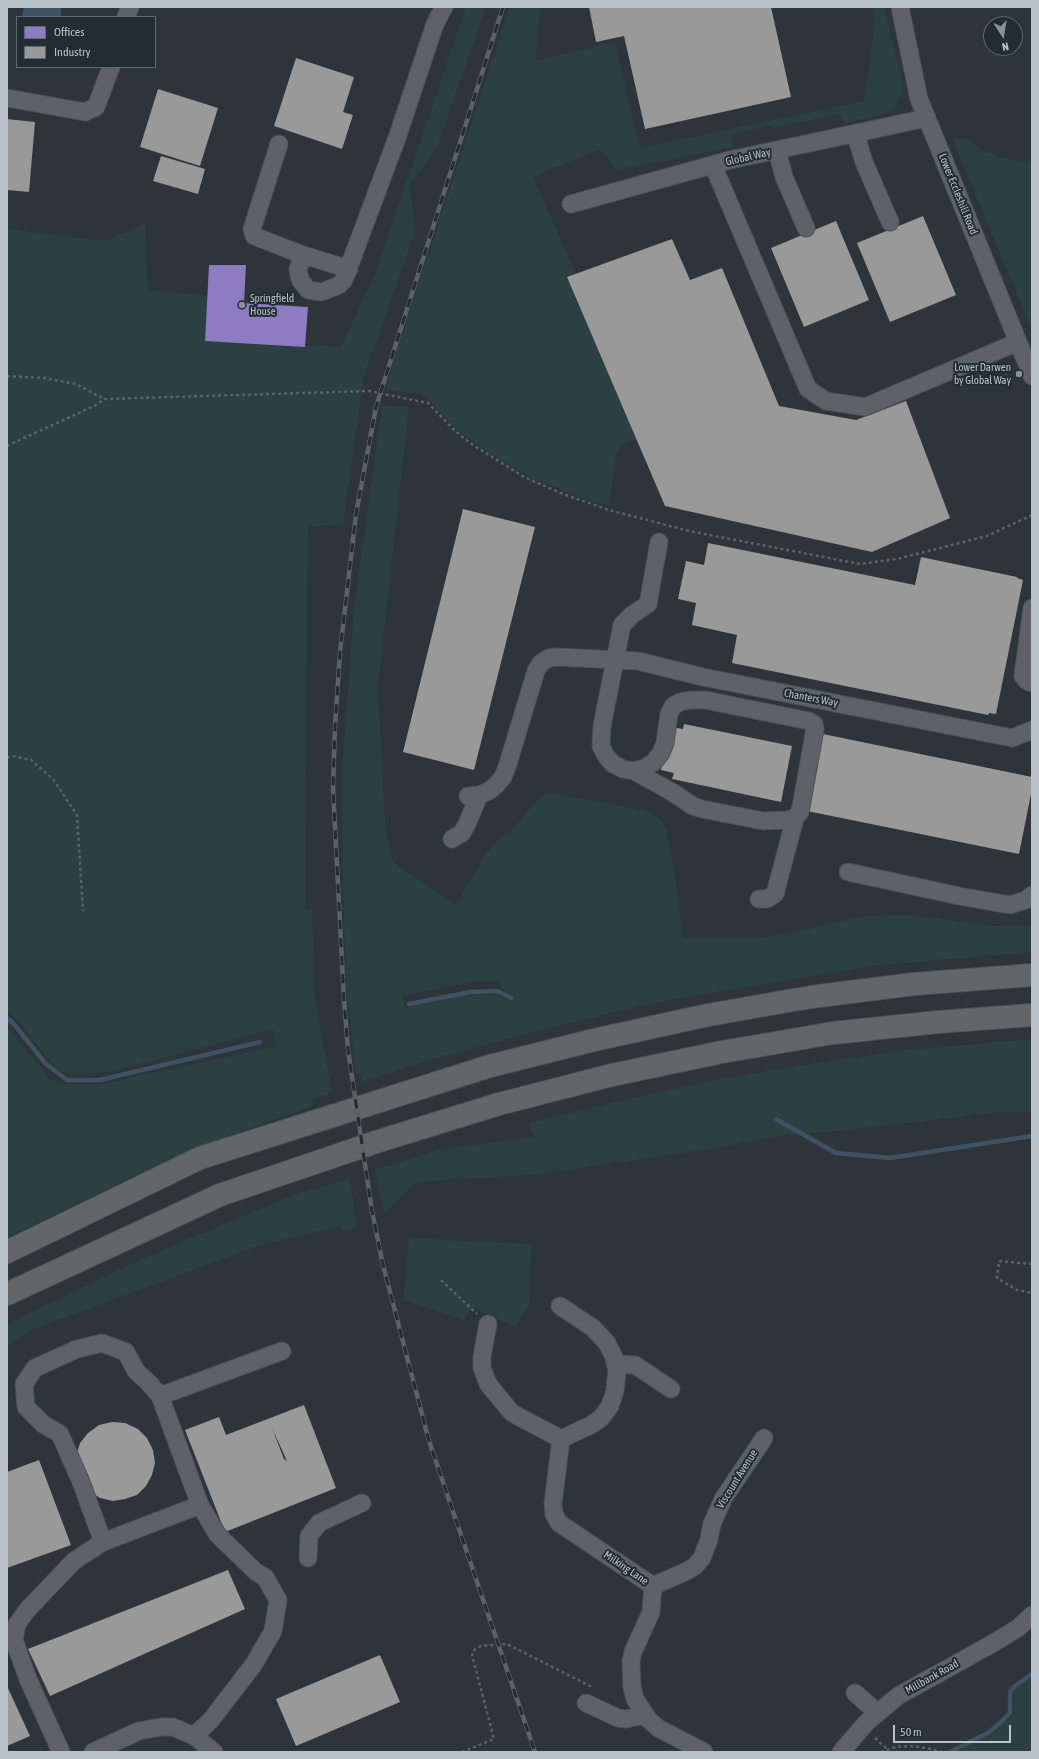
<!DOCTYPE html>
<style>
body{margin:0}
#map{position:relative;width:1039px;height:1759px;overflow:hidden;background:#2d343a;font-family:"Asap Condensed",sans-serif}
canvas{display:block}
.frame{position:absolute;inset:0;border:8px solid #b9c1ca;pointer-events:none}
.legend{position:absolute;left:16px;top:16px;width:140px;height:52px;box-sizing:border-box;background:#212c35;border:1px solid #5e6871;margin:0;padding:5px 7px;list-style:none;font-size:12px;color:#b9c1ca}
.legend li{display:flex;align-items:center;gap:8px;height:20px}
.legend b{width:20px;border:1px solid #5e6871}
.north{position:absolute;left:983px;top:16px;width:40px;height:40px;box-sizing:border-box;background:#212c35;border:1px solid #5e6871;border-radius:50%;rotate:168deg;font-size:11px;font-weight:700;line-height:16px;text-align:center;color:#b9c1ca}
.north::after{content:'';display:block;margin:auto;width:14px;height:18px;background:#889098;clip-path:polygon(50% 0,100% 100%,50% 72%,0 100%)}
.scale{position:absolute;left:893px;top:1725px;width:118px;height:18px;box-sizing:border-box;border:2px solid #b9c1ca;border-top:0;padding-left:5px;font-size:12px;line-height:14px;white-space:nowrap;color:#b9c1ca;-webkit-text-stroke:3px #212c35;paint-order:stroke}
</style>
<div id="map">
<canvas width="1039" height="1759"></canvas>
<div class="frame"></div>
<ul class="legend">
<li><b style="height:11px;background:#8e7cc3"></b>Offices</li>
<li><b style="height:11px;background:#999"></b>Industry</li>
</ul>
<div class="north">N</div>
<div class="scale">50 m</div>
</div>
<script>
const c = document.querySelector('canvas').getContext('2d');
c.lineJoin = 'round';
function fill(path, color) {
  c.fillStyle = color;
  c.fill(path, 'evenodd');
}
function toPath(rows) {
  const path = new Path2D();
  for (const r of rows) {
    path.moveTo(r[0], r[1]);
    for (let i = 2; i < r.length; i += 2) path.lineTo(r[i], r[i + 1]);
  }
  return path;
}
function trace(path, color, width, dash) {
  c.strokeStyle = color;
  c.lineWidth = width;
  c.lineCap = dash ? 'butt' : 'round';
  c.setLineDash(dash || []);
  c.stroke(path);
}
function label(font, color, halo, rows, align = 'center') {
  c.font = font + ' "Asap Condensed",sans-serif';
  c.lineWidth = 4;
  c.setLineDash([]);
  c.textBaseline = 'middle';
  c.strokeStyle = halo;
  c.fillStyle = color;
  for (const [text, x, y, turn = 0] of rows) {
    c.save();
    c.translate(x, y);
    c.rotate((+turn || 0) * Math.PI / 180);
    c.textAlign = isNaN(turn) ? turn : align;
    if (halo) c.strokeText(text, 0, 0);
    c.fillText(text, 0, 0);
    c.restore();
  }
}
fill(toPath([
 [466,7,486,7,437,148,410,185,415,233,364,376,343,525,308,526,305,909,312,909,315,997,332,1093,311,1101,315,1105,230,1136,130,1178,7,1238,7,1027,50,1079,63,1084,98,1085,277,1046,273,1029,114,1071,77,1075,59,1071,50,1061,18,1021,7,1011,7,229,105,241,145,223,148,290,208,296,205,341,341,347,375,274],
 [510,7,541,7,535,60,615,43,640,148,864,101,875,22,872,7,884,7,902,80,903,89,899,100,894,109,886,113,844,124,840,114,773,128,771,125,731,135,733,147,615,170,607,155,599,150,533,177,576,274,567,277,637,439,622,445,615,459,610,506,576,496,535,479,493,455,454,428,423,394,386,390,393,362],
 [952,138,967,139,980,149,1000,157,1032,164,1032,330],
 [382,406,409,407,378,685,385,824,393,862,456,905,485,855,504,833,509,833,542,795,550,793,648,811,659,818,666,828,675,876,683,938,758,938,803,930,864,916,908,915,993,926,1032,926,1032,952,870,966,691,996,645,1005,534,1032,440,1057,362,1082,361,1073,356,1075,346,983,343,888,342,770,354,608],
 [476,981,499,981,502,989,515,996,512,1001,496,995,468,995,405,1008,402,996],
 [1032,1039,1032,1112,1000,1112,827,1132,790,1134,709,1149,532,1175,416,1182,384,1215,375,1170,441,1149,534,1137,528,1123,637,1097,720,1079,822,1062,909,1050],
 [350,1178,357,1229,343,1231,340,1226,257,1246,32,1330,7,1345,7,1325,22,1317,124,1267,233,1220,312,1188,313,1190],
 [409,1238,532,1244,529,1306,515,1327,473,1307,464,1320,403,1300],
 [1032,1678,1032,1750,1031,1752,958,1752,963,1748,992,1734,1013,1715,1015,1690,1028,1679]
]), '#2b4040');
fill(toPath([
 [24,7,61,7,61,14,60,17,22,17]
]), '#3e5263');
fill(toPath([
 [209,265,246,265,244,303,308,307,305,347,205,341]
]), '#8e7cc3');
fill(toPath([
 [589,7,771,7,791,97,645,129,624,36,596,42],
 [296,58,354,77,343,112,353,115,342,149,274,126],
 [158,89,218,108,200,166,140,147],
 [7,119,35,122,29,192,7,190],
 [161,156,205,169,198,194,153,181],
 [923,216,956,295,890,322,857,243],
 [836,221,869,300,804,327,771,248],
 [672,239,690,280,722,268,779,406,856,420,906,401,950,518,872,552,665,506,567,277],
 [463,509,535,527,474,770,403,752],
 [708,543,915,585,921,557,1017,577,1017,578,1023,580,996,714,989,713,988,715,732,663,737,635,692,625,696,603,678,599,686,561,704,565],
 [684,724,792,746,781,802,672,779,674,773,661,770,670,727,683,729],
 [823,734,1032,777,1032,789,1019,854,807,811],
 [304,1405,336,1488,225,1532,185,1430,219,1417,226,1435],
 [272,1428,287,1461,284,1459],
 [112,1422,125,1423,138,1429,147,1438,153,1450,155,1463,152,1475,146,1486,137,1495,125,1499,113,1501,100,1498,89,1491,76,1456,80,1443,88,1433,99,1425],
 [39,1460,71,1545,7,1568,7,1472],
 [228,1570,245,1609,50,1696,28,1649],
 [380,1655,400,1702,296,1746,276,1699],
 [7,1686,30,1736,7,1746]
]), '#999');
trace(toPath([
 [409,1004,471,992,497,991,512,998],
 [7,1018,14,1024,45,1063,67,1080,100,1080,260,1042],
 [776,1119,836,1153,890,1158,1032,1136],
 [950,1752,988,1733,1001,1722,1010,1713,1010,1692,1015,1686,1032,1674]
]), '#3e5263', 4.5);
const minor = toPath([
 [900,7,919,99,1032,376],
 [126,17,130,7],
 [7,98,85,112,96,107,111,67],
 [855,133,864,162,890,222],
 [279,144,252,229,254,236,303,255,349,269],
 [777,150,784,177,806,228],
 [713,165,808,389,826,401,865,407,1018,342],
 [571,204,730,160,927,118],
 [303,255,298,270,299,275,301,281,308,290,321,292,327,290,339,285,344,280,397,138,435,24,444,7],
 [1032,608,1023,676,1027,681,1032,683],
 [634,771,672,792,693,806,702,809,763,821,787,820,795,818,800,812,815,729,814,724,809,721,705,700,691,700,680,702,673,706,669,714,665,743,661,753,654,762,645,768,634,771,623,769,613,764,606,756,601,746,602,726,622,625,632,615,648,604,659,542],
 [468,796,479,795,489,791,496,785,503,777,507,767,536,671,541,663,549,658,557,657,638,661,703,677,1012,738,1032,730],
 [452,839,462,833,467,824,479,795],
 [848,872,959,896,1010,905,1026,900,1032,895],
 [759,899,767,899,775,894,795,818],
 [560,1306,593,1328,607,1343,614,1357,617,1370,615,1391,610,1406,601,1418,591,1425,561,1439],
 [488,1324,482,1356,482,1368,488,1384,512,1413,561,1439],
 [616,1364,635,1365,671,1389],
 [160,1396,149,1383,136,1371,126,1352,102,1343,77,1349,35,1368,24,1384,26,1407,43,1424,60,1434,81,1482,103,1542,200,1505],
 [561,1439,553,1503,554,1514,559,1523,653,1586,651,1612,633,1652,631,1661,632,1687,635,1699,648,1719,658,1728,704,1752],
 [308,1558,309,1536,319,1523,362,1503],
 [653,1586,687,1571,695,1566,702,1558,709,1539,712,1524,723,1499,764,1438],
 [855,1693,878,1713],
 [586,1703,618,1718,626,1719,645,1715],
 [194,1736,211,1720,254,1664,273,1631,278,1600,265,1577,256,1572,217,1534,200,1505,160,1396,282,1351],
 [61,1752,28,1679,14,1640,17,1624,28,1609,74,1561,103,1542],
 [93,1752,139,1731,161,1727,173,1727,194,1736,214,1752],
 [841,1752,867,1722,898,1696,997,1641,1018,1628,1032,1615]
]);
const highway = toPath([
 [7,1252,200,1158,490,1066,594,1040,708,1015,811,997,914,984,1032,975],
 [7,1294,220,1195,379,1141,499,1104,612,1075,722,1052,833,1033,938,1022,1032,1015]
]);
trace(minor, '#4b5055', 19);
trace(highway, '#4a5055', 24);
trace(toPath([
 [7,376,44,378,76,384,104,399],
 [7,446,96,405,105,399,369,391,428,403,454,430,470,443,524,477,563,494,609,510,689,531,860,564,897,559,987,536,1032,515],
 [7,758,12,756,31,760,53,779,77,815,83,911],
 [1032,1264,999,1261,997,1278,1017,1290,1032,1293],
 [441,1280,477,1314],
 [875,1738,888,1750],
 [462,1752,494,1739,472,1655,475,1649,481,1646,507,1644,592,1687],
 [881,1752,896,1747,910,1746,927,1748,942,1752]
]), '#5b6165', 2.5, [3, 3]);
trace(minor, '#5e6268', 17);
trace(highway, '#636668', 22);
const rail = toPath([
 [503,7,376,407,356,514,340,652,335,726,333,788,344,1000,348,1050,372,1211,383,1265,429,1441,535,1752]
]);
trace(rail, '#5c6166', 4.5);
trace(rail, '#212c35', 3, [9]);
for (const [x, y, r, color] of [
 [242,305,4,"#889098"],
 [1019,374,4,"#889098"]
]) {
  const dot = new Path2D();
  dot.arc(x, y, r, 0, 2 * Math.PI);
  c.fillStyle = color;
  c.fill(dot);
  trace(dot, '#212c35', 1.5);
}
label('11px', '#b9c1ca', '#212c35', [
 ["Global Way",748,157,-13],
 ["Lower Eccleshill Road",958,194,68],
 ["Chanters Way",811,698,11],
 ["Viscount Avenue",737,1479,-58],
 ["Milking Lane",626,1568,34],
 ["Millbank Road",932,1677,-29]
]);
label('11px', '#b9c1ca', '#212c35', [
 ["Springfield",250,299],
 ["House",250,312],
 ["Lower Darwen",1011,368,"right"],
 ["by Global Way",1011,381,"right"]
], 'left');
</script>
